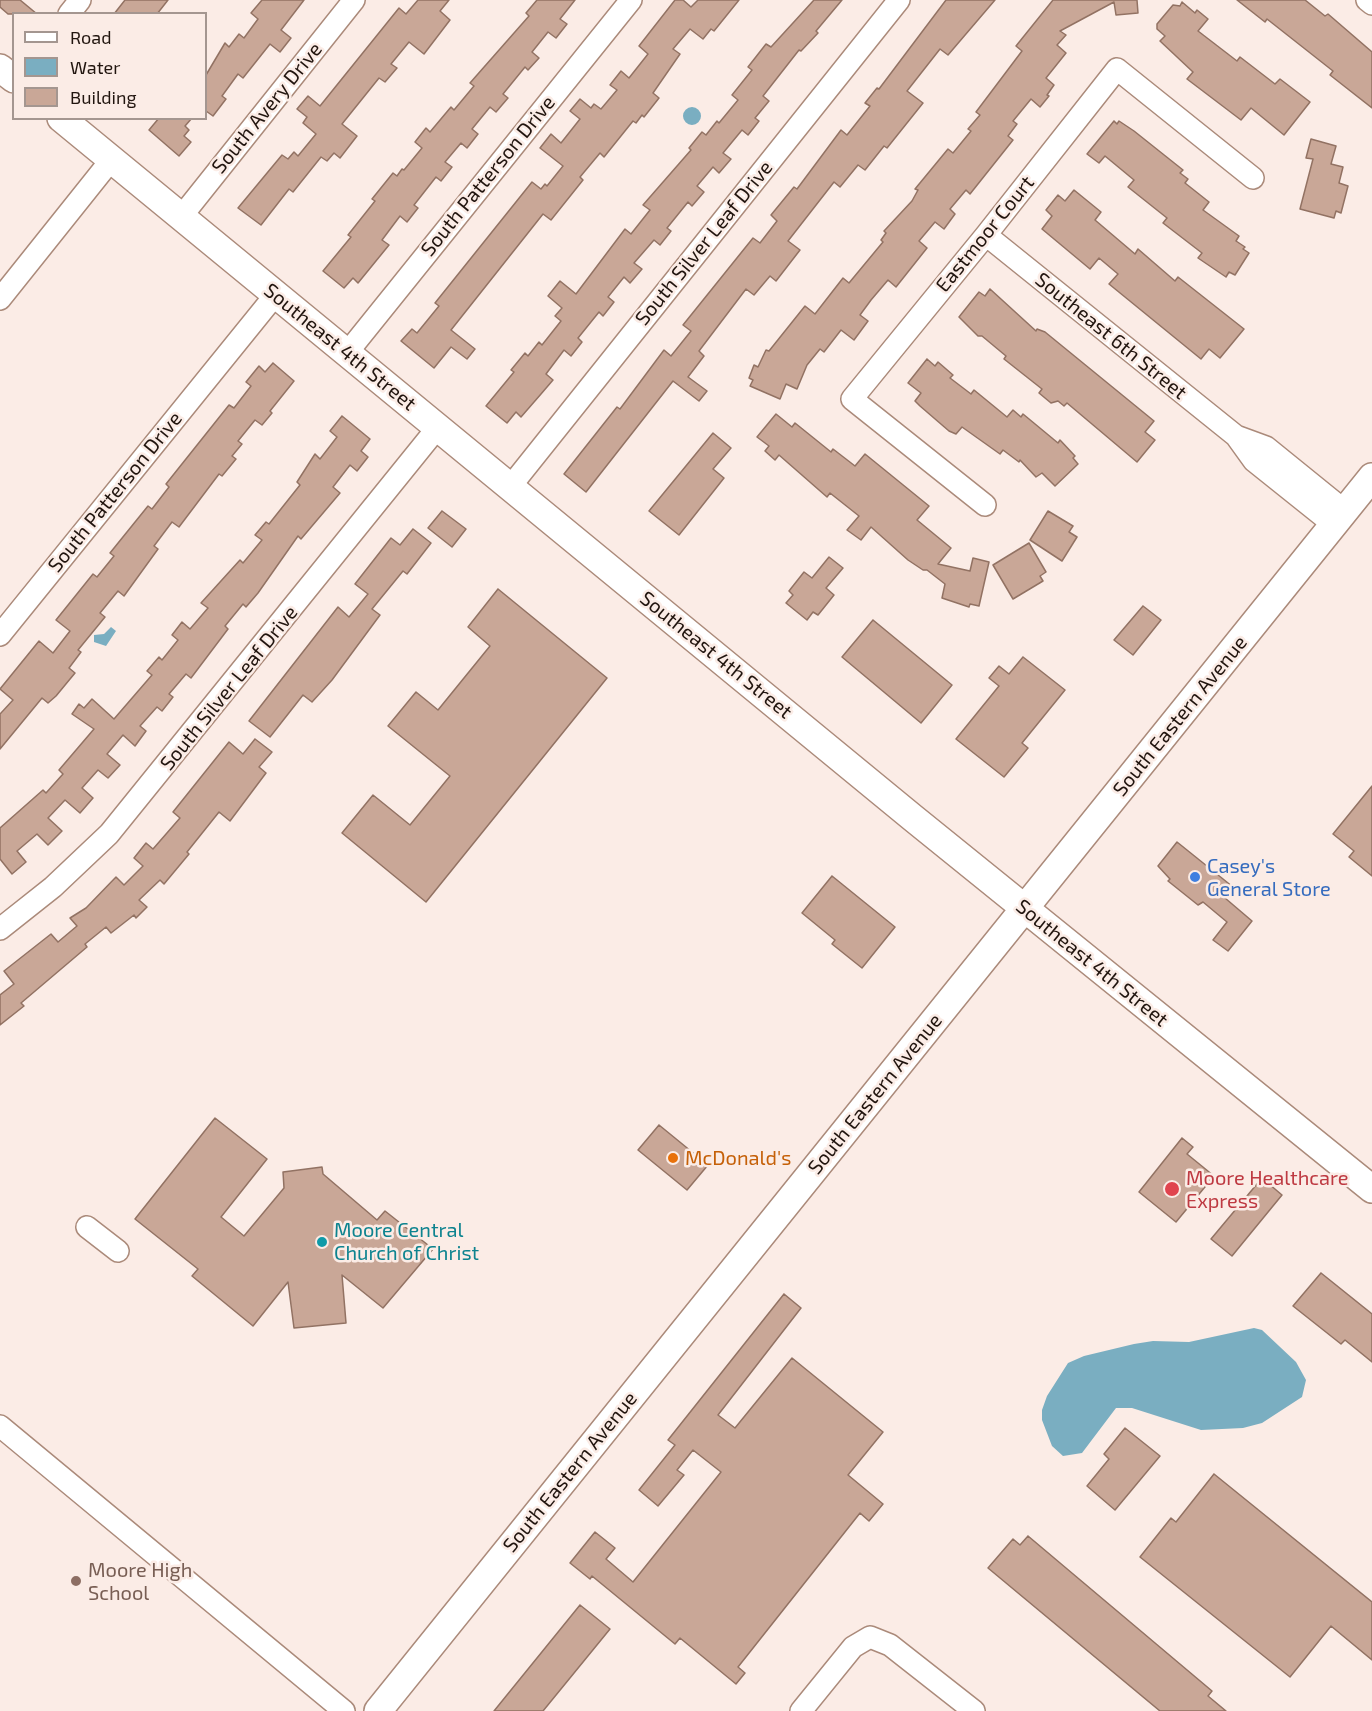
<!DOCTYPE html>
<style>
body{margin:0}
#map{position:relative;width:1372px;height:1711px;overflow:hidden;background:#fbece6;font-family:"Exo 2",sans-serif}
canvas{display:block}
.legend{position:absolute;left:12px;top:12px;width:195px;height:108px;box-sizing:border-box;background:#fbece6;border:2px solid #a49690;margin:0;padding:8px 10px;list-style:none;font-size:18px;color:#21150f}
.legend li{display:flex;align-items:center;gap:12px;height:30px}
.legend b{width:30px;border:2px solid #a49690}
</style>
<div id="map">
<canvas width="1372" height="1711"></canvas>
<ul class="legend">
<li><b style="height:8px;background:#fff"></b>Road</li>
<li><b style="height:16px;background:#7aaec1"></b>Water</li>
<li><b style="height:16px;background:#c9a797"></b>Building</li>
</ul>
</div>
<script>
const c = document.querySelector('canvas').getContext('2d');
c.lineJoin = 'round';
function fill(path, color) {
  c.fillStyle = color;
  c.fill(path, 'evenodd');
}
function toPath(rows) {
  const path = new Path2D();
  for (const r of rows) {
    if (r.length === 3) {
      path.moveTo(r[0] + r[2], r[1]);
      path.arc(r[0], r[1], r[2], 0, 2 * Math.PI);
      continue;
    }
    path.moveTo(r[0], r[1]);
    for (let i = 2; i < r.length; i += 2) path.lineTo(r[i], r[i + 1]);
  }
  return path;
}
function trace(path, color, width, dash) {
  c.strokeStyle = color;
  c.lineWidth = width;
  c.lineCap = dash ? 'butt' : 'round';
  c.setLineDash(dash || []);
  c.stroke(path);
}
function label(font, color, halo, rows, align = 'center') {
  c.font = font + ' "Exo 2",sans-serif';
  c.lineWidth = 5;
  c.setLineDash([]);
  c.textBaseline = 'middle';
  c.strokeStyle = halo;
  c.fillStyle = color;
  for (const [text, x, y, turn = 0] of rows) {
    c.save();
    c.translate(x, y);
    c.rotate((+turn || 0) * Math.PI / 180);
    c.textAlign = isNaN(turn) ? turn : align;
    if (halo) c.strokeText(text, 0, 0);
    c.fillText(text, 0, 0);
    c.restore();
  }
}
fill(toPath([
 [692,116,9],
 [111,627,116,631,106,646,94,642,94,635,104,634],
 [1254,1328,1262,1330,1296,1362,1306,1380,1302,1397,1262,1423,1243,1428,1201,1430,1132,1408,1116,1408,1082,1453,1063,1456,1052,1446,1042,1420,1042,1410,1047,1396,1068,1363,1084,1356,1134,1344,1153,1341,1189,1342]
]), '#7aaec1');
const building = toPath([
 [0,0,20,0,37,14,8,14,0,7,0,0],
 [125,0,168,0,157,14,114,14,125,0],
 [262,0,304,0,281,30,291,38,280,52,270,44,243,78,238,74,222,96,226,99,213,116,206,111,206,75,225,43,229,47,239,34,244,38,258,19,251,13,262,0],
 [418,0,449,0,440,11,450,20,424,54,409,42,391,64,397,68,385,82,379,78,342,124,357,136,340,158,334,153,327,161,321,157,293,192,289,189,261,225,238,208,282,155,288,159,294,152,298,156,316,134,303,123,307,117,297,109,308,96,320,106,399,8,406,14,418,0],
 [537,0,575,0,560,19,567,24,556,38,548,32,532,52,539,58,528,70,525,67,503,94,508,98,496,112,490,107,472,129,478,134,467,148,461,143,445,162,452,167,441,181,436,177,414,205,418,208,407,222,400,216,382,240,389,245,358,283,353,278,344,288,323,271,351,237,348,235,375,201,372,199,393,173,397,176,402,169,404,170,422,148,415,142,426,128,430,132,451,107,454,110,474,86,470,83,529,16,526,13,537,0],
 [675,0,683,0,691,7,698,0,739,0,714,31,711,29,703,39,690,29,673,49,680,54,653,93,659,98,644,117,642,115,636,123,633,121,604,157,600,153,580,177,583,180,551,220,543,214,451,330,475,349,467,359,451,347,434,368,401,341,412,329,417,333,439,306,435,303,532,182,541,189,545,184,547,186,563,166,540,148,551,134,561,143,580,119,570,111,580,99,591,108,594,104,601,109,617,90,610,85,621,71,629,78,648,54,639,46,675,0],
 [814,0,842,0,816,31,818,33,801,51,799,50,763,96,769,101,755,118,759,121,748,135,742,130,723,153,731,159,719,173,713,167,697,186,704,192,692,206,688,202,667,228,671,231,660,245,654,240,634,263,642,269,630,283,624,277,608,297,614,302,603,316,599,312,578,338,582,342,571,356,564,350,546,374,553,380,541,394,521,417,516,412,507,423,486,406,514,372,511,370,525,353,528,356,539,342,542,345,561,321,555,316,562,308,548,296,560,281,576,294,625,229,631,234,650,210,643,205,691,150,689,148,702,132,706,135,717,121,719,123,738,100,732,95,752,70,748,67,766,44,771,47,814,0],
 [946,0,995,0,948,55,940,49,907,91,923,103,887,148,884,146,865,170,858,165,840,187,834,182,788,241,800,250,776,281,770,276,754,295,746,289,699,351,704,356,688,377,707,391,699,401,673,381,586,492,564,474,617,407,620,409,664,350,671,356,691,331,683,325,753,238,760,243,777,221,771,215,794,187,797,189,841,130,847,135,870,106,865,103,877,88,879,89,946,0],
 [1053,0,1137,0,1138,13,1116,15,1114,2,1060,31,1066,35,1057,45,1066,53,1046,78,1054,85,1047,95,1049,96,1040,107,1031,99,1013,121,1017,124,1008,136,1013,140,970,194,966,190,950,209,955,214,944,229,935,222,919,241,927,248,896,287,888,280,871,300,860,315,868,321,854,340,841,330,824,352,820,349,807,365,797,389,786,384,780,399,750,386,753,380,749,378,754,365,758,367,766,350,769,351,805,306,815,314,843,278,849,283,883,242,881,240,886,233,884,231,912,201,918,190,915,189,948,149,953,153,971,131,968,129,980,115,976,112,1022,51,1016,46,1053,0],
 [1237,0,1305,0,1325,16,1328,14,1372,52,1372,108,1330,75,1333,71,1267,19,1265,22,1237,0],
 [1182,2,1195,13,1197,10,1208,19,1198,31,1237,61,1240,57,1275,84,1280,79,1310,102,1284,135,1251,108,1241,120,1187,79,1193,72,1160,41,1165,36,1157,29,1157,24,1173,5,1180,6,1182,2],
 [159,118,192,118,185,126,189,130,184,136,191,142,179,156,149,130,159,118],
 [1114,121,1117,124,1119,121,1134,131,1183,170,1180,173,1188,179,1185,183,1209,202,1203,210,1239,236,1236,241,1245,247,1243,249,1249,253,1235,275,1229,272,1226,277,1198,258,1202,253,1163,223,1167,218,1128,187,1134,180,1105,156,1099,163,1087,154,1114,121],
 [1311,139,1336,146,1331,164,1343,167,1339,183,1348,186,1341,213,1336,211,1334,218,1300,209,1313,159,1306,158,1311,139],
 [1074,190,1101,212,1095,220,1135,254,1138,249,1175,281,1178,277,1244,329,1220,358,1209,349,1201,359,1109,284,1118,274,1099,258,1090,269,1042,229,1052,216,1046,210,1058,195,1065,201,1074,190],
 [990,289,1036,331,1037,329,1045,332,1154,421,1145,432,1155,440,1137,462,1067,403,1064,406,1058,401,1051,403,1039,393,1042,389,1004,359,1006,356,982,336,978,336,959,317,979,292,985,296,990,289],
 [927,359,935,366,938,362,953,375,950,378,971,394,974,390,1007,417,1013,410,1021,417,1023,414,1058,443,1060,440,1075,456,1073,458,1078,464,1055,486,1042,473,1036,477,1020,460,1019,462,1003,450,1000,454,962,427,956,434,949,431,920,406,915,401,921,393,908,383,927,359],
 [273,363,294,381,270,411,272,413,262,425,255,420,238,441,242,444,232,456,236,459,222,476,219,474,179,527,172,522,154,546,158,549,124,596,118,591,100,613,105,617,78,650,81,652,69,668,75,673,56,696,48,703,42,698,0,749,0,714,13,700,0,689,39,641,53,653,70,631,56,620,93,574,97,577,114,556,110,553,148,506,152,509,169,487,166,484,229,405,234,408,251,386,246,382,259,366,265,372,273,363],
 [776,414,792,427,795,423,831,452,833,449,855,466,865,454,929,506,917,520,951,548,938,564,970,571,973,558,989,562,979,606,970,604,969,607,942,598,945,584,927,570,923,570,908,560,871,527,861,540,847,530,859,516,830,493,827,497,779,455,775,460,765,451,769,446,757,437,776,414],
 [342,416,370,439,361,451,368,457,357,471,350,465,333,487,340,493,301,539,298,536,258,593,246,607,243,604,225,626,228,629,191,678,186,674,169,694,173,697,162,711,157,707,140,726,146,731,135,746,123,735,107,754,120,765,108,778,98,770,82,788,93,798,80,813,65,800,48,818,62,831,48,845,37,834,17,851,26,862,12,874,0,859,0,828,43,790,46,793,63,774,59,770,94,729,72,714,79,704,84,708,92,699,114,719,152,675,147,671,159,657,162,660,178,640,172,635,182,622,190,629,208,608,201,603,240,560,243,563,262,540,255,535,266,522,269,524,300,485,297,482,315,454,320,459,337,437,330,431,342,416],
 [713,433,731,448,713,469,724,478,679,535,649,511,713,433],
 [442,511,466,529,452,547,428,528,442,511],
 [1048,511,1073,526,1069,532,1077,537,1062,561,1030,540,1048,511],
 [413,529,431,543,407,574,403,571,372,609,380,615,332,680,312,702,303,695,270,737,249,721,338,607,349,617,368,594,355,584,391,538,400,545,413,529],
 [1029,543,1046,572,1040,576,1043,581,1013,599,993,565,1029,543],
 [829,557,843,568,826,588,834,595,818,615,813,612,807,620,786,603,793,595,789,591,804,572,812,578,829,557],
 [498,589,607,678,426,902,342,833,373,795,410,825,450,776,388,726,416,692,438,710,490,646,468,627,498,589],
 [1143,606,1161,620,1133,655,1114,640,1143,606],
 [873,620,952,685,921,723,842,657,873,620],
 [1023,657,1065,690,1022,743,1028,748,1004,777,956,739,999,686,989,678,999,666,1009,674,1023,657],
 [255,739,272,752,259,767,266,773,230,821,219,812,187,852,189,854,164,884,160,880,139,900,147,907,136,918,134,915,111,933,106,927,85,944,87,947,21,1003,24,1006,0,1025,0,995,14,984,4,971,51,934,58,942,77,926,70,918,86,908,116,877,124,885,143,866,134,858,146,843,153,849,180,818,173,812,229,742,243,754,255,739],
 [1372,786,1372,876,1349,857,1354,851,1333,834,1372,786],
 [1177,842,1233,887,1225,898,1252,921,1228,951,1213,940,1227,922,1203,902,1198,905,1168,881,1170,879,1158,866,1177,842],
 [832,876,895,927,862,968,832,944,835,940,802,913,832,876],
 [215,1118,267,1159,221,1217,244,1236,284,1188,283,1172,322,1167,323,1174,377,1220,385,1211,433,1249,383,1308,342,1275,346,1323,294,1328,288,1282,253,1326,192,1276,198,1269,135,1219,215,1118],
 [659,1125,708,1165,687,1190,638,1150,659,1125],
 [1182,1138,1193,1147,1187,1154,1214,1176,1176,1222,1139,1192,1182,1138],
 [1262,1178,1282,1195,1232,1256,1211,1239,1262,1178],
 [1321,1273,1372,1314,1372,1362,1345,1340,1341,1344,1293,1306,1321,1273],
 [784,1294,801,1308,718,1415,735,1428,792,1358,883,1432,848,1475,883,1504,869,1521,860,1513,738,1667,745,1673,736,1684,680,1638,675,1644,592,1576,590,1579,570,1563,595,1532,615,1548,606,1559,633,1582,721,1472,693,1450,677,1470,684,1475,658,1506,639,1490,675,1445,668,1440,784,1294],
 [1125,1428,1160,1456,1115,1510,1087,1486,1109,1459,1104,1454,1125,1428],
 [1214,1474,1372,1602,1372,1660,1331,1626,1290,1677,1140,1557,1171,1518,1176,1522,1214,1474],
 [1028,1536,1212,1691,1208,1696,1226,1711,1160,1711,988,1568,1013,1539,1020,1545,1028,1536],
 [580,1605,610,1629,543,1711,494,1711,580,1605]
]);
fill(building, '#c9a797');
trace(building, '#927263', 1.5);
const minor = toPath([
 [1367,0,1372,4],
 [69,14,80,0],
 [181,217,354,0],
 [986,235,1236,436,1254,461,1334,525],
 [0,299,111,160],
 [347,353,631,0],
 [1236,436,1266,447,1345,511],
 [510,487,899,0],
 [985,505,852,399,986,235,1117,69,1253,178],
 [0,635,276,294],
 [0,929,53,887,109,834,438,427],
 [87,1227,118,1251],
 [0,1426,344,1711],
 [801,1711,853,1647,870,1637,890,1645,974,1711]
]);
const major = toPath([
 [0,68,14,79],
 [61,118,913,818,1372,1189],
 [378,1711,1372,477]
]);
trace(minor, '#ab8a7a', 24);
trace(major, '#ab8a7a', 30);
trace(minor, '#fff', 21);
trace(major, '#fff', 27);
for (const [x, y, r, color] of [
 [1195,877,6,"#3f7fe0"],
 [673,1158,6,"#e8710a"],
 [1172,1189,8,"#e0444e"],
 [322,1242,6,"#0f9aa8"],
 [76,1581,6,"#8d6e63"]
]) {
  const dot = new Path2D();
  dot.arc(x, y, r, 0, 2 * Math.PI);
  c.fillStyle = color;
  c.fill(dot);
  trace(dot, '#fbece6', 2);
}
label('20px', '#21150f', '#fbece6', [
 ["South Avery Drive",267,108,-51],
 ["South Patterson Drive",488,176,-51],
 ["Eastmoor Court",985,234,-51],
 ["South Silver Leaf Drive",704,243,-51],
 ["Southeast 6th Street",1111,336,39],
 ["Southeast 4th Street",340,347,39],
 ["South Patterson Drive",115,492,-51],
 ["Southeast 4th Street",716,655,39],
 ["South Silver Leaf Drive",229,688,-51],
 ["South Eastern Avenue",1180,716,-51],
 ["Southeast 4th Street",1092,963,39],
 ["South Eastern Avenue",875,1094,-51],
 ["South Eastern Avenue",570,1472,-51]
]);
label('20px', '#366cbe', '#fbece6', [
 ["Casey's",1207,866],
 ["General Store",1207,889]
], 'left');
label('20px', '#c56008', '#fbece6', [
 ["McDonald's",685,1158]
], 'left');
label('20px', '#be3a42', '#fbece6', [
 ["Moore Healthcare",1186,1178],
 ["Express",1186,1201]
], 'left');
label('20px', '#0d838f', '#fbece6', [
 ["Moore Central",334,1230],
 ["Church of Christ",334,1253]
], 'left');
label('20px', '#785e54', '#fbece6', [
 ["Moore High",88,1570],
 ["School",88,1593]
], 'left');
</script>
